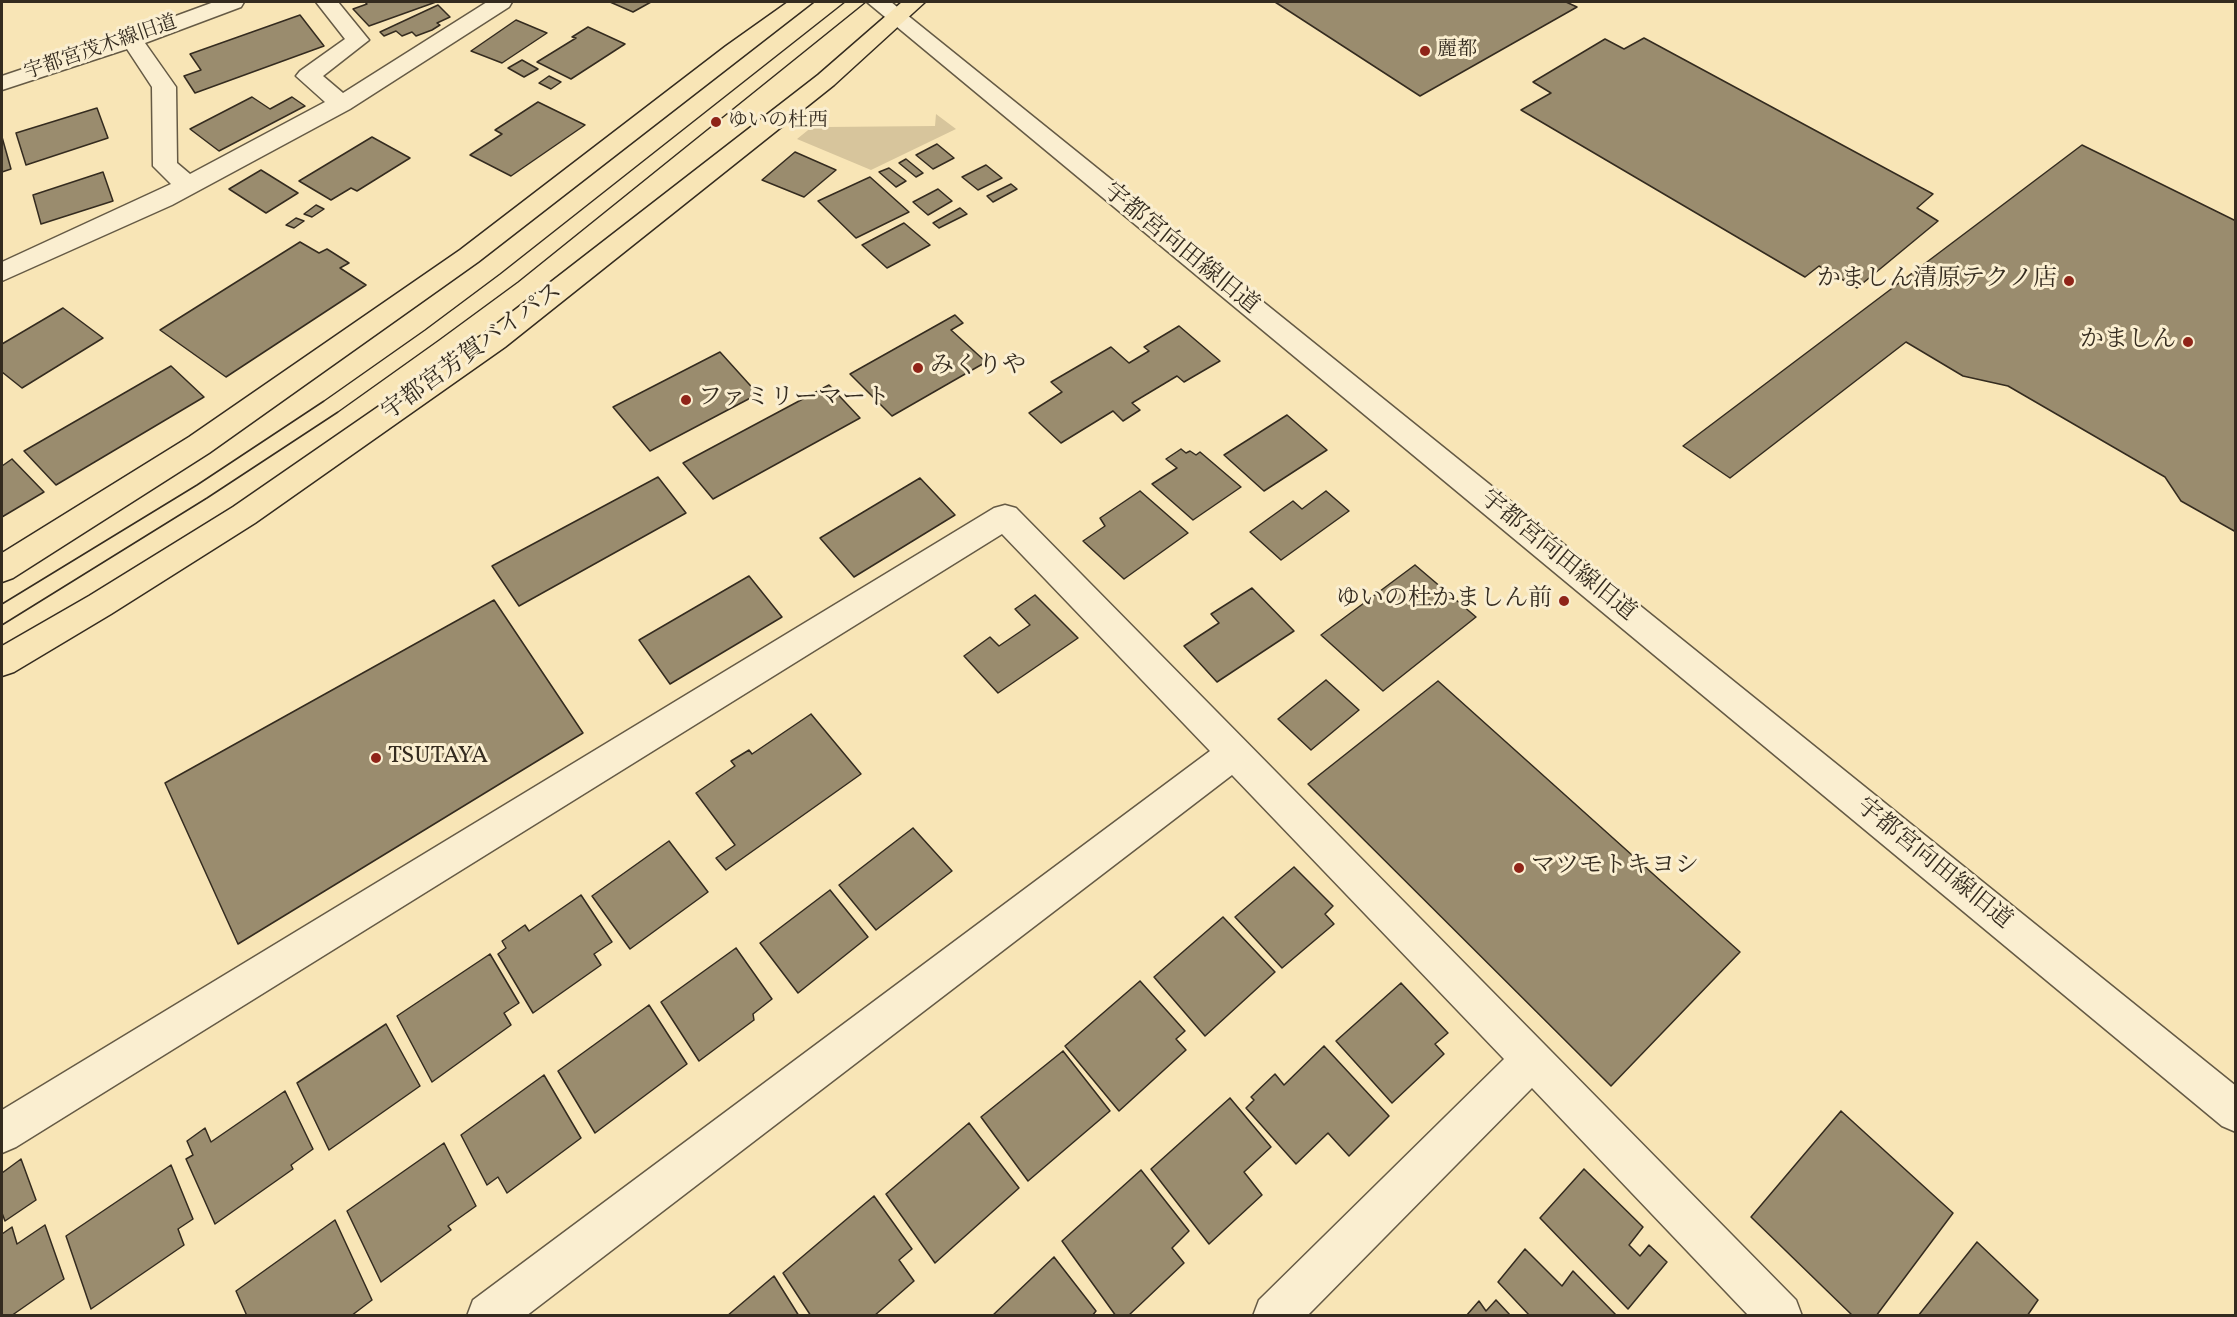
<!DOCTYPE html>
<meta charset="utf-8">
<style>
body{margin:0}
#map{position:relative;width:2237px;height:1317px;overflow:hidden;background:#f8e5b6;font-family:Vollkorn,serif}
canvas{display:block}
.frame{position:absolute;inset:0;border:3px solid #342b1f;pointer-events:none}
</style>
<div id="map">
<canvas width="2237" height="1317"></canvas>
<div class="frame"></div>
</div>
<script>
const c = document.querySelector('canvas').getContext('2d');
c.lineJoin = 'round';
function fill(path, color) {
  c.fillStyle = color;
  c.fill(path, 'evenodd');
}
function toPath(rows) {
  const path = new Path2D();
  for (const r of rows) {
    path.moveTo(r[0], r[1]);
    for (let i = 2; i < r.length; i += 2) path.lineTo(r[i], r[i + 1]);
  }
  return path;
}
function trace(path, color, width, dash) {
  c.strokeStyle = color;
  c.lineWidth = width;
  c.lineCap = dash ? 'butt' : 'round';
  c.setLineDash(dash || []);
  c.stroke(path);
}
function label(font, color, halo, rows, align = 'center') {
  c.font = font + ' Vollkorn,"Noto Serif JP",serif';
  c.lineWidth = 6;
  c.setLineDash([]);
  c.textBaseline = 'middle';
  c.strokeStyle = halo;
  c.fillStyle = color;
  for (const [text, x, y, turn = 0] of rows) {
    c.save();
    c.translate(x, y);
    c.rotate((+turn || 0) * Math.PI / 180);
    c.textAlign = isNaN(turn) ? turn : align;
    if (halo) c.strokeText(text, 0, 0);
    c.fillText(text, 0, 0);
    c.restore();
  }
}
fill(toPath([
 [828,114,827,127,935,126,936,114,956,129,871,170,797,139]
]), '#d7c59c');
const building = toPath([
 [365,2,436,2,369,26,353,9,367,4,365,2],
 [610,2,651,2,633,12,610,2],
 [1275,2,1566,2,1577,7,1420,96,1275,2],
 [438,5,450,17,437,23,440,25,432,30,416,36,412,32,402,36,396,31,384,36,380,32,438,5],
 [300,15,324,46,195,93,184,76,201,70,190,54,300,15],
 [516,20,547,33,502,63,471,51,516,20],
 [588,27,625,44,571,79,537,62,576,38,572,37,588,27],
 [1644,38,1933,194,1917,208,1938,221,1857,288,1819,266,1805,277,1521,110,1551,93,1533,82,1605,39,1624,49,1644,38],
 [522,60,538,69,524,77,508,68,522,60],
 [549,76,561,82,551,89,539,83,549,76],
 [252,97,270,109,292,97,305,106,219,151,190,129,252,97],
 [538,102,585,125,511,176,470,155,502,134,495,130,538,102],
 [97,108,108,138,26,165,16,133,97,108],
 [2,137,11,169,2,172,2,137],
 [372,137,410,158,357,191,351,188,331,200,299,181,372,137],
 [937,144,954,158,933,169,916,155,937,144],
 [2082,145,2236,221,2236,532,2181,501,2165,477,2008,386,1963,376,1906,342,1730,478,1683,446,2082,145],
 [795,152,836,170,804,197,762,180,795,152],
 [906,159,923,173,916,177,899,163,906,159],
 [986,165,1002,178,978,190,962,177,986,165],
 [889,168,906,181,896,187,879,172,889,168],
 [261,170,298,193,266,213,229,189,261,170],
 [103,172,113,201,41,224,33,195,103,172],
 [870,177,909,212,856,238,818,201,870,177],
 [1011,184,1017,189,993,202,987,196,1011,184],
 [938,189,952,201,928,215,913,202,938,189],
 [316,205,324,209,312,217,304,214,316,205],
 [960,208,967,214,939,228,933,223,960,208],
 [296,218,304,221,294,228,286,225,296,218],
 [904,223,930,245,887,268,862,245,904,223],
 [300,242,319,253,327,249,349,263,340,268,366,285,226,377,160,330,300,242],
 [63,308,103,338,22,388,2,372,2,344,63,308],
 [955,315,963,323,951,330,986,362,892,416,850,374,955,315],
 [1179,326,1220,361,1184,382,1177,376,1132,403,1140,410,1123,421,1113,411,1061,443,1029,413,1062,392,1051,382,1111,347,1129,363,1149,351,1144,347,1179,326],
 [720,352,758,394,650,451,613,407,720,352],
 [171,366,204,397,56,485,24,451,171,366],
 [829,385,860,418,713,499,683,463,829,385],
 [1287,415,1327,450,1264,491,1224,455,1287,415],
 [1181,449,1186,453,1190,451,1196,455,1200,452,1241,487,1193,520,1152,484,1177,468,1166,459,1181,449],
 [12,459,44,492,2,517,2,466,12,459],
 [658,477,686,513,519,606,492,566,658,477],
 [920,478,955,515,854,577,820,538,920,478],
 [1140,491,1188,533,1124,579,1083,541,1105,526,1100,518,1140,491],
 [1326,491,1349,511,1281,560,1250,532,1293,501,1302,509,1326,491],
 [1415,565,1476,617,1383,691,1321,635,1415,565],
 [749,576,782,617,670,684,639,640,749,576],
 [1252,588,1294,631,1217,682,1184,646,1219,623,1211,614,1252,588],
 [1035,595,1078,638,998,693,964,656,990,637,999,646,1030,625,1015,609,1035,595],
 [494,600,583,733,238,944,165,783,494,600],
 [1326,680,1359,710,1311,750,1278,719,1326,680],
 [1438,681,1740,952,1611,1086,1308,784,1438,681],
 [811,714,861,774,726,870,716,858,735,845,696,793,735,766,731,761,749,750,752,754,811,714],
 [913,828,952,871,876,930,839,885,913,828],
 [669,841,708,892,630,949,592,896,669,841],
 [1294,867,1333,906,1325,914,1334,924,1282,968,1235,917,1294,867],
 [830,890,868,937,798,993,760,943,830,890],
 [581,895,612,942,594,954,601,965,533,1013,498,954,506,948,502,941,525,925,529,931,581,895],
 [1223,917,1275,972,1205,1036,1154,977,1223,917],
 [736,948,772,999,753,1014,754,1020,699,1061,661,1002,736,948],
 [490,954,519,1003,504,1013,511,1025,432,1082,397,1016,490,954],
 [1140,981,1185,1031,1176,1039,1186,1050,1119,1111,1065,1046,1140,981],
 [1401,983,1448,1033,1435,1044,1444,1054,1392,1103,1336,1041,1401,983],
 [649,1005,687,1064,595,1133,558,1071,649,1005],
 [386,1024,420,1086,329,1150,297,1083,386,1024],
 [1324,1046,1389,1116,1349,1156,1328,1133,1296,1164,1246,1108,1254,1100,1251,1097,1275,1074,1284,1085,1324,1046],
 [1063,1051,1110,1111,1028,1181,981,1117,1063,1051],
 [544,1075,581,1138,507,1193,498,1177,487,1185,461,1135,544,1075],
 [285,1091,313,1149,291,1165,293,1169,215,1224,186,1159,193,1155,187,1141,205,1128,211,1142,285,1091],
 [1230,1098,1271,1147,1244,1172,1262,1195,1209,1244,1151,1169,1230,1098],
 [1841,1111,1953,1213,1876,1316,1853,1316,1751,1217,1841,1111],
 [969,1123,1019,1188,935,1263,886,1194,969,1123],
 [444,1143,476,1206,448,1226,451,1230,381,1282,347,1211,444,1143],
 [21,1159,36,1200,5,1221,2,1213,2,1173,21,1159],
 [171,1165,193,1219,178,1229,184,1245,91,1309,66,1236,171,1165],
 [1584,1169,1643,1227,1629,1245,1640,1256,1649,1245,1667,1262,1628,1309,1540,1218,1584,1169],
 [1141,1170,1189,1231,1172,1248,1184,1263,1128,1316,1116,1316,1062,1241,1141,1170],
 [874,1196,912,1249,899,1260,914,1281,874,1316,811,1316,783,1273,874,1196],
 [335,1220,372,1300,351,1316,247,1316,236,1291,335,1220],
 [45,1225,64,1279,11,1316,2,1316,2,1234,12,1227,17,1244,45,1225],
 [1977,1242,2038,1300,2027,1316,1918,1316,1977,1242],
 [1525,1249,1562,1286,1573,1271,1617,1316,1530,1316,1498,1282,1525,1249],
 [1054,1257,1096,1311,1092,1316,992,1316,1054,1257],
 [774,1276,799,1316,727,1316,774,1276],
 [1496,1300,1511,1316,1466,1316,1479,1301,1486,1311,1496,1300]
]);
fill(building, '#9a8c6e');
trace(building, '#342b1f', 1.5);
const minor = toPath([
 [214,2,244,2,241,7,145,43,176,87,177,163,190,174,325,102,296,76,300,71,345,39,316,2,338,2,369,40,323,76,343,93,487,2,512,2,509,7,350,109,172,205,2,281,2,262,171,184,153,166,152,87,127,49,2,90,2,76,124,35,214,2],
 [867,2,891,2,2236,1086,2236,1132,2222,1126,867,2],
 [1005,505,1016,508,1546,1046,1796,1300,1802,1316,1749,1316,1532,1088,1307,1316,1253,1316,1259,1300,1504,1059,1232,775,526,1316,467,1316,473,1300,1210,751,1002,534,16,1147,2,1153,2,1110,994,508,1005,505]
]);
const major = toPath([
 [788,2,813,2,478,262,209,453,13,578,2,582,2,553,189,437,460,250,726,46,788,2],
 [902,2,925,2,834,85,505,347,255,523,111,614,14,672,2,676,2,646,89,596,233,507,485,333,818,75,902,2]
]);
trace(minor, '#655a45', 3);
trace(major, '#342b1f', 3);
fill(minor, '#faeed0');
fill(major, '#f8e5b6');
trace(toPath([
 [2,604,197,485,324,401,425,330,500,274,845,2],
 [2,625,207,498,338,412,439,340,518,282,866,2]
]), '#342b1f', 1.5);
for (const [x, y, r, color] of [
 [1425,51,6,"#8f2418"],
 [716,122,6,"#8f2418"],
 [2069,281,6,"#8f2418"],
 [2188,342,6,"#8f2418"],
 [918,368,6,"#8f2418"],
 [686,400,6,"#8f2418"],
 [1564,601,6,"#8f2418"],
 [376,758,6,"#8f2418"],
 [1519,868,6,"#8f2418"]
]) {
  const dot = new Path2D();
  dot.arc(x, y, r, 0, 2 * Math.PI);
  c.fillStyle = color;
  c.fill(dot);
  trace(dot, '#faeed0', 2);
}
label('20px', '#342b1f', '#faeed0', [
 ["宇都宮茂木線旧道",101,49,-19]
]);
label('20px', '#342b1f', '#faeed0', [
 ["麗都",1437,51],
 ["ゆいの杜西",728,122]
], 'left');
label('24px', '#342b1f', '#faeed0', [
 ["宇都宮向田線旧道",1180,250,39],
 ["宇都宮芳賀バイパス",473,353,-36],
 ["宇都宮向田線旧道",1557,557,39],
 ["宇都宮向田線旧道",1933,865,39]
]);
label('24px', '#342b1f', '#faeed0', [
 ["かましん清原テクノ店",2057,281,"right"],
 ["かましん",2176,342,"right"],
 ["みくりや",930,368],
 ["ファミリーマート",698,400],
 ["ゆいの杜かましん前",1552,601,"right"],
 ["TSUTAYA",388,758],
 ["マツモトキヨシ",1531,868]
], 'left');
</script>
